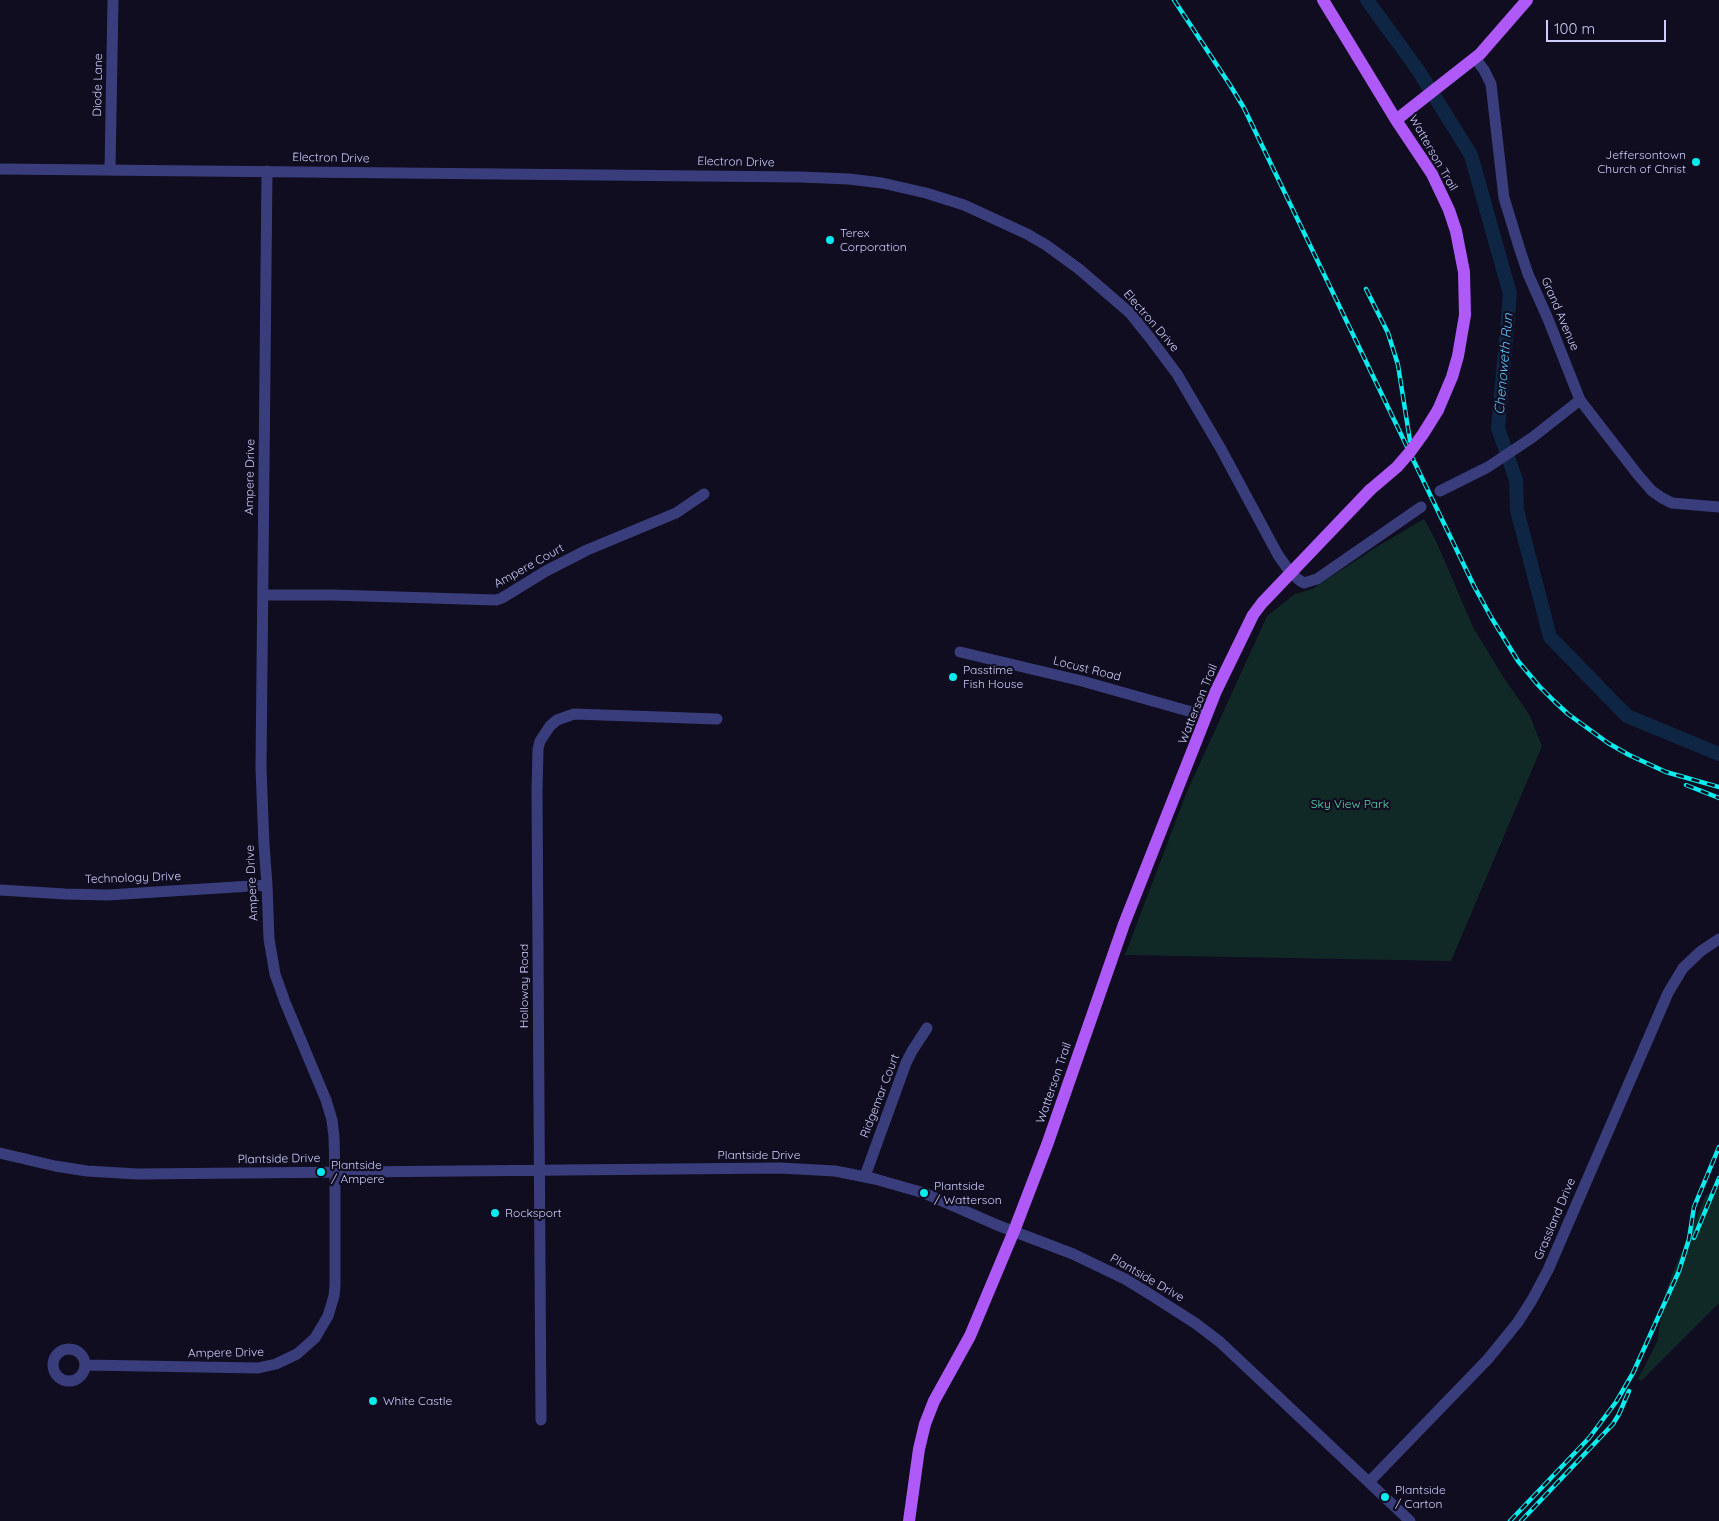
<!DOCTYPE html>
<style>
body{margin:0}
#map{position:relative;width:1719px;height:1521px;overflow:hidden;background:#0f0d1f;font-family:Quicksand,sans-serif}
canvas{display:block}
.scale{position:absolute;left:1546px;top:20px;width:120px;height:22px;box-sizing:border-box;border:2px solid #cecdfd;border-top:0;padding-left:6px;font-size:15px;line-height:18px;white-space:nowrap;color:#cecdfd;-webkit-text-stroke:4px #0f0d1f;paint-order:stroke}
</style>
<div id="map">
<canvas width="1719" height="1521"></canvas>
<div class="scale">100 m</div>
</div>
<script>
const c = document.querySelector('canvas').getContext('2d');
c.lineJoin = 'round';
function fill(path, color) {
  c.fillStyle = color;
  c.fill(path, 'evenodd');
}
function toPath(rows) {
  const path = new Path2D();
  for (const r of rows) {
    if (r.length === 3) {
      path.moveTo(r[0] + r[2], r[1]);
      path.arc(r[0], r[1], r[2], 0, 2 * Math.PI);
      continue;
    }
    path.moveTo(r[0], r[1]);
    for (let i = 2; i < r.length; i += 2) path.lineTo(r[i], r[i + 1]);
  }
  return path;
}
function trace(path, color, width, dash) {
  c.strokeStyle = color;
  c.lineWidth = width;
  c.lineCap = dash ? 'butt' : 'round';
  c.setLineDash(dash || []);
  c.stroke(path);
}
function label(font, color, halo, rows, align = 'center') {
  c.font = font + ' Quicksand,sans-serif';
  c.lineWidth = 4.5;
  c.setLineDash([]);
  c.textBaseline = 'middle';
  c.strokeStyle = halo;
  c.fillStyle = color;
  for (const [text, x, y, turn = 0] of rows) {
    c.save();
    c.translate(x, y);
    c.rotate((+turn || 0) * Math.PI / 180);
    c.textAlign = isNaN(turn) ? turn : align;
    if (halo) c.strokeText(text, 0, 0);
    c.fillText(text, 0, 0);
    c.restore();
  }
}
fill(toPath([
 [1424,519,1436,541,1473,627,1502,675,1530,716,1542,746,1451,961,1125,955,1186,794,1267,616,1295,594,1312,589,1378,546],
 [1719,1184,1719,1303,1641,1381,1638,1379,1657,1342,1665,1294,1673,1272,1705,1197]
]), '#112926');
trace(toPath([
 [1367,0,1418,70,1471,155,1510,294,1498,428,1516,480,1517,510,1550,637,1627,716,1719,754]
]), '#0e2643', 14);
trace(toPath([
 [1475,58,1484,70,1491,84,1504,198,1520,250,1528,274,1548,319,1580,400,1638,475,1652,491,1662,498,1672,503,1719,507],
 [0,169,801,177,849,179,882,183,926,193,964,205,1027,234,1046,245,1079,269,1130,313,1150,338,1177,374,1221,449,1278,555,1290,572,1299,580,1304,583,1317,579,1421,507],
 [110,170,113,0],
 [1440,491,1488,467,1533,437,1580,400],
 [263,595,333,595,496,600,502,598,546,571,587,550,676,513,704,494],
 [960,652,1082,681,1206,716],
 [0,890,65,894,108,895,267,885],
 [0,1153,55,1166,87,1171,137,1174,780,1168,835,1171,875,1179,924,1193,997,1225,1073,1254,1125,1279,1148,1293,1195,1323,1220,1342,1410,1521],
 [865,1176,906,1063,912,1051,927,1028],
 [69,1365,16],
 [85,1365,258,1368,276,1364,297,1354,315,1338,328,1316,334,1296,335,1286,335,1172,334,1137,332,1120,326,1100,285,1002,275,974,269,939,267,885,264,845,261,768,267,171],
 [541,1420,537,791,538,749,540,741,550,726,557,720,574,714,717,719],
 [1369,1482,1488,1359,1518,1322,1532,1300,1548,1270,1668,993,1683,968,1701,951,1719,939]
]), '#3a3d7c', 11);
trace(toPath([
 [1323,0,1396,120,1432,174,1449,210,1456,231,1464,272,1465,315,1458,356,1452,377,1438,410],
 [1396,120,1480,54,1527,0],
 [909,1521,919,1449,925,1424,934,1401,970,1336,1014,1231,1047,1145,1124,924,1216,691,1253,615,1262,603,1370,490]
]), '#af59f9', 12);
const rail = toPath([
 [1174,0,1230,85,1244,108,1474,586,1491,617,1518,661,1539,686,1554,701,1568,714,1608,743,1629,755,1666,772,1719,787],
 [1366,289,1388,333,1394,352,1398,365,1410,441],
 [1686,785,1719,798],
 [1694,1238,1719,1178],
 [1510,1521,1589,1438,1616,1402,1633,1373,1679,1271,1689,1239,1694,1207,1719,1147],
 [1521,1521,1613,1424,1619,1414,1629,1391]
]);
trace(rail, '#09ebed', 4.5);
trace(rail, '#0f0d1f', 2.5, [8]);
trace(toPath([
 [1370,490,1397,467,1410,452,1423,434,1438,410]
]), '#af59f9', 12);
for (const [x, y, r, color] of [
 [1696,162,5,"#09ebed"],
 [830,240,5,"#09ebed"],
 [953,677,5,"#09ebed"],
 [321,1172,5,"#09ebed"],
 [924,1193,5,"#09ebed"],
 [495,1213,5,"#09ebed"],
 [373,1401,5,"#09ebed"],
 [1385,1497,5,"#09ebed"]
]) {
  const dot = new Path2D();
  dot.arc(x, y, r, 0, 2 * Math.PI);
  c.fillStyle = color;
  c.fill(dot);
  trace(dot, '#0f0d1f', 2);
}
label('12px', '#cecdfd', '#0f0d1f', [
 ["Diode Lane",98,85,-89],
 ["Watterson Trail",1433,153,60],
 ["Electron Drive",331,158,1],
 ["Electron Drive",736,162,1],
 ["Grand Avenue",1560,314,67],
 ["Electron Drive",1151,321,49],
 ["Ampere Drive",250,477,-89],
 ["Ampere Court",529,566,-29],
 ["Locust Road",1087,669,14],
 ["Watterson Trail",1198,704,-68],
 ["Technology Drive",133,878,-2],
 ["Ampere Drive",252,883,-93],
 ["Holloway Road",524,986,-90],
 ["Watterson Trail",1054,1083,-71],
 ["Ridgemar Court",880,1096,-69],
 ["Plantside Drive",759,1155],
 ["Plantside Drive",279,1159,-1],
 ["Grassland Drive",1555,1219,-67],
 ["Plantside Drive",1147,1278,30],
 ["Ampere Drive",226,1353,-1]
]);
label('12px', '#cecdfd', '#0f0d1f', [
 ["Jeffersontown",1686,155,"right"],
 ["Church of Christ",1686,169,"right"],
 ["Terex",840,233],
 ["Corporation",840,247],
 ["Passtime",963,670],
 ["Fish House",963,684],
 ["Plantside",331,1165],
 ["/ Ampere",331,1179],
 ["Plantside",934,1186],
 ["/ Watterson",934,1200],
 ["Rocksport",505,1213],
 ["White Castle",383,1401],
 ["Plantside",1395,1490],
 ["/ Carton",1395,1504]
], 'left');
label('12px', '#5ddaaf', '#0f0d1f', [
 ["Sky View Park",1350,804]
]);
label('italic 14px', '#60bff9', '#0f0d1f', [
 ["Chenoweth Run",1504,364,-85]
]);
</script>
